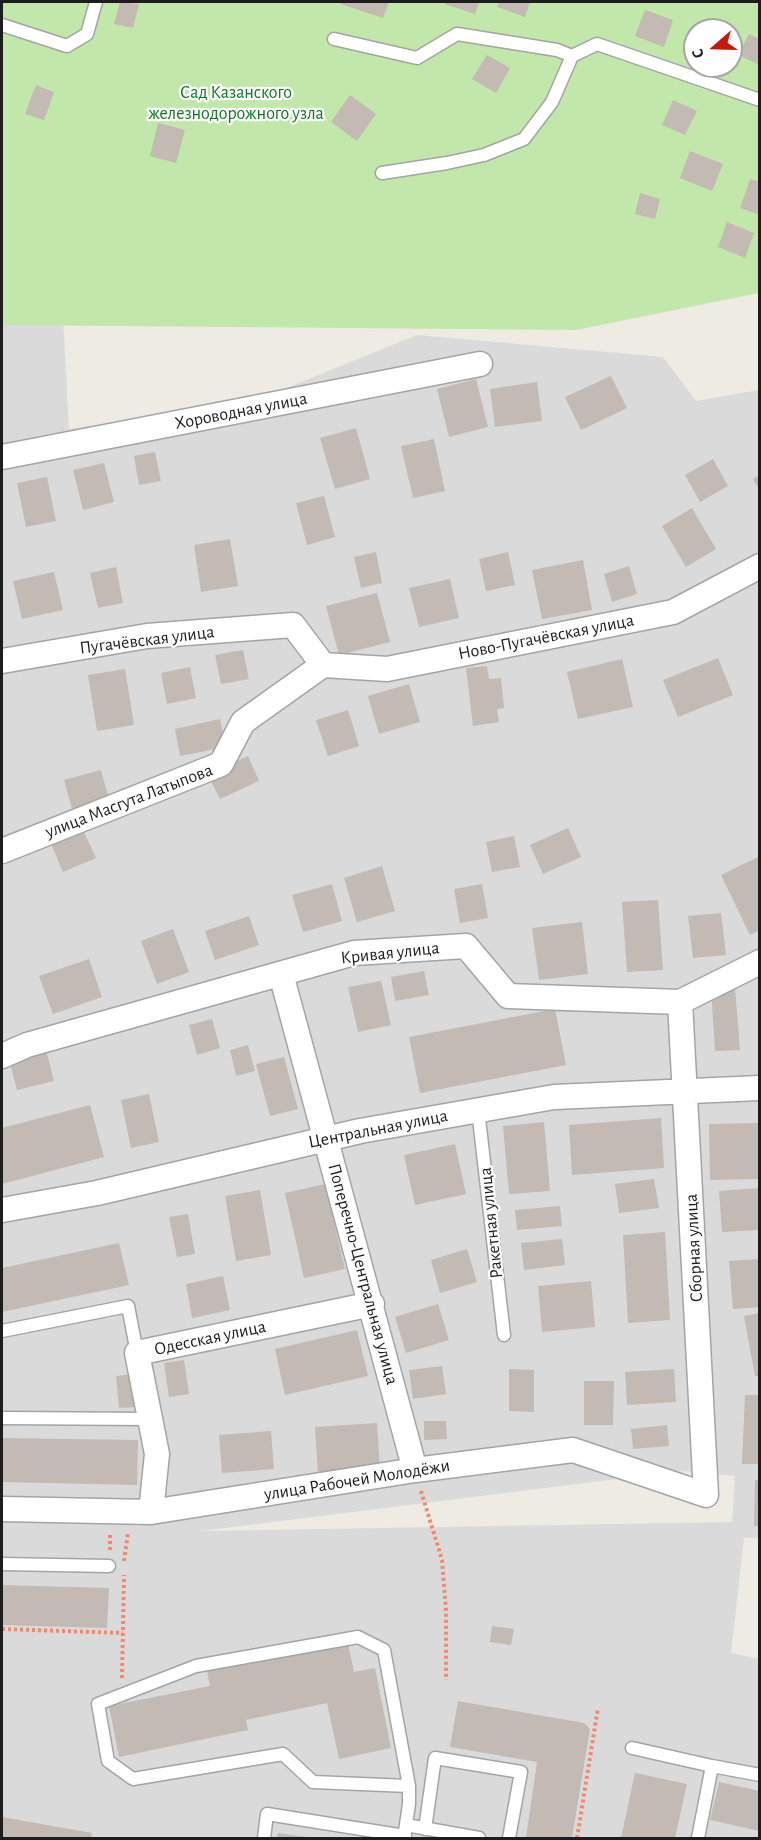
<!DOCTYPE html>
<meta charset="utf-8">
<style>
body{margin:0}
#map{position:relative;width:761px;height:1840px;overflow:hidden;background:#eeebe3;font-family:"Alegreya Sans",sans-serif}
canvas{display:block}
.frame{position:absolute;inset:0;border:3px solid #1d1d1d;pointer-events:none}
.north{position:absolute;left:683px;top:18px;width:60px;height:60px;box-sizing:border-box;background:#fff;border:2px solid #a5a5a5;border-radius:50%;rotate:250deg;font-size:16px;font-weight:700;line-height:24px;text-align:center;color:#1d1d1d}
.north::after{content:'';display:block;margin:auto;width:21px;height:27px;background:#c31908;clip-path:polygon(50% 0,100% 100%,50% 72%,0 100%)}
</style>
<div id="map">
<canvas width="761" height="1840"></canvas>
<div class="frame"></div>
<div class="north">С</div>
</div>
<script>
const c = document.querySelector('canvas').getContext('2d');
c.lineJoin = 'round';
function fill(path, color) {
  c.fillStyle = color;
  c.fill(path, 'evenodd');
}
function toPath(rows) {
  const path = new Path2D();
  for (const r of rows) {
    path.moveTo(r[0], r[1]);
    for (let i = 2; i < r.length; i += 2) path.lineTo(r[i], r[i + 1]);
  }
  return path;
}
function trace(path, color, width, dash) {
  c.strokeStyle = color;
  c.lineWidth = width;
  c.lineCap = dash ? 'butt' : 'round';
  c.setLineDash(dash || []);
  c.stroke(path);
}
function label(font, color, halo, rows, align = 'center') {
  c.font = font + ' "Alegreya Sans",sans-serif';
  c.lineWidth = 4.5;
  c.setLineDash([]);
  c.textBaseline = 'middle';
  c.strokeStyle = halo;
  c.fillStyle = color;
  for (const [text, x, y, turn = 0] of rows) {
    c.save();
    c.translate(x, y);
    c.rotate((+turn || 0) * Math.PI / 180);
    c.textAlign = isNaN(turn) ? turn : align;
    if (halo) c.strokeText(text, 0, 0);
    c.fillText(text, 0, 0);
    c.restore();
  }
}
fill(toPath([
 [2,283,62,299,69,429,252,402,417,335,663,357,696,401,759,390,760,1538,744,1538,731,1653,759,1659,759,1838,2,1838],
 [681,1471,735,1476,732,1522,201,1531]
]), '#dbdada');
fill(toPath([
 [2,2,759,2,759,293,576,330,2,325],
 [695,30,731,30,731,66,695,66]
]), '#c2e7aa');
fill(toPath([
 [120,2,139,4,133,28,114,24],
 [335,2,389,2,383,18],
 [446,2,479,2,475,14,445,4],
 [499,2,530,2,525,17,497,7],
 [645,10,673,20,664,47,635,36],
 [749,34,760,39,760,65,738,55],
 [487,55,510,68,496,93,472,79],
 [36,85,54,92,44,120,25,114],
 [350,95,376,114,357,141,331,122],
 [673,100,697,111,685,135,662,125],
 [158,123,185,130,176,163,150,156],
 [690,151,723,164,712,191,680,178],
 [750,179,760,182,760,215,740,208],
 [640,193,660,199,655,219,635,214],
 [727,222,754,233,745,258,718,247],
 [611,376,627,408,581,430,565,397],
 [476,379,488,427,449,437,437,389],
 [537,382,542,421,495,427,490,389],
 [356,428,370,479,335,489,320,438],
 [434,439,445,491,413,498,401,446],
 [155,452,161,481,139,485,134,456],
 [713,459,728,486,700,502,685,475],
 [104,463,114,502,83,510,73,470],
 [760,475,760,491,753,479],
 [47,477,56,521,26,527,17,483],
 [324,496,335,537,307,545,296,503],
 [692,508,716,549,686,567,662,526],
 [230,539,238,586,201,592,194,545],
 [376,552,382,583,361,588,354,557],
 [508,552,515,585,486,591,479,559],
 [583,560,592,610,542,619,532,570],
 [629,566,637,594,612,602,604,574],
 [116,567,123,603,98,608,90,573],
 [54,572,63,610,22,619,13,581],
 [450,579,459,618,419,627,409,588],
 [377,593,390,642,339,655,326,606],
 [243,650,249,679,221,684,215,655],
 [718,658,733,695,678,717,663,680],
 [622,659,633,707,578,719,567,672],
 [487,666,489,679,501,678,504,708,497,709,499,722,473,726,466,668],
 [190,667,196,698,167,704,161,673],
 [125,669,134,725,97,731,88,675],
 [409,684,420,722,379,734,368,696],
 [348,710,359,746,328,756,316,720],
 [220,719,226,747,180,756,175,729],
 [248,756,259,781,220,799,208,775],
 [101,770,109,799,72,809,64,780],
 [568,828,581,857,543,874,530,845],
 [83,830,96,858,63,872,51,844],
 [514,836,520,867,492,872,486,842],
 [760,856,760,930,750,935,721,875],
 [382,866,395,911,357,922,344,878],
 [332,884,342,921,303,932,292,895],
 [482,884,488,918,460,923,454,889],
 [658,900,663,970,627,972,622,902],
 [721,913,726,955,693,958,688,916],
 [249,916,259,945,215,960,205,931],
 [582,922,588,974,539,980,532,928],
 [173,929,189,972,157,984,141,941],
 [89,959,102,997,53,1014,39,976],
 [424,971,429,995,395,1001,391,977],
 [381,981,391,1025,358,1032,348,987],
 [735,988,740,1050,715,1051,711,989],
 [555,1009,566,1065,420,1093,409,1037],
 [212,1019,220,1048,197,1055,189,1025],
 [248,1045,255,1071,236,1076,230,1050],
 [46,1050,54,1081,17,1090,9,1059],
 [284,1057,298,1109,270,1116,256,1064],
 [149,1094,159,1142,131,1148,121,1100],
 [90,1105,104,1157,2,1184,2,1128],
 [661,1118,664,1168,572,1175,569,1125],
 [544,1122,550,1191,509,1194,503,1126],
 [760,1123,760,1179,710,1180,709,1124],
 [455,1144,466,1194,415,1205,404,1155],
 [654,1179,659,1208,619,1213,615,1184],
 [325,1184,345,1269,304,1278,285,1193],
 [760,1188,760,1230,722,1232,719,1191],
 [260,1190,271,1255,236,1261,225,1196],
 [560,1206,562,1226,517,1230,515,1210],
 [188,1214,195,1254,177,1257,169,1217],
 [665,1232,670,1320,628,1323,623,1235],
 [562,1239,565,1265,524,1270,521,1243],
 [119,1243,129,1285,2,1312,2,1268],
 [467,1249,477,1282,440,1293,431,1260],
 [760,1259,760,1307,733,1309,729,1261],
 [223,1276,230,1310,192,1318,186,1284],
 [591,1281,595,1327,542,1332,538,1286],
 [438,1304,449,1340,406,1353,395,1317],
 [760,1313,760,1376,755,1376,744,1316],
 [357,1330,368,1376,285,1395,275,1349],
 [184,1360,189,1394,169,1397,164,1363],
 [442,1366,446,1394,413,1399,409,1370],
 [509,1369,534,1370,534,1412,509,1411],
 [674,1369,676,1402,627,1405,625,1372],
 [135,1374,137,1407,119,1408,116,1376],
 [584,1381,614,1381,613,1425,584,1425],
 [745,1395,760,1395,760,1464,742,1464],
 [424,1421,446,1421,447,1439,424,1440],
 [377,1423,380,1471,318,1475,315,1427],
 [667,1425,669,1446,633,1449,631,1429],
 [271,1431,274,1469,222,1473,219,1435],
 [2,1438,138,1440,137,1485,2,1482],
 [755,1480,760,1481,760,1526,754,1526],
 [2,1585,109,1588,107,1628,2,1625],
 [492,1626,514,1629,511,1645,490,1642],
 [348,1643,354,1672,375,1668,391,1748,339,1759,327,1703,246,1720,248,1730,119,1757,109,1706,210,1686,207,1671],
 [458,1701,584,1723,590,1729,572,1838,526,1838,537,1762,450,1747],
 [635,1773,687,1784,675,1838,621,1838],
 [719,1782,760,1791,760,1831,710,1820],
 [2,1817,92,1833,91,1838,2,1838],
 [278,1833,306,1837,305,1838,277,1838]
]), '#c2bab3');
const lane = toPath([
 [2,25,67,46,87,34,96,2],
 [334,39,417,58,457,34,557,50,572,56,597,44,760,100],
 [382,173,447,163,484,155,524,139,552,102,572,56],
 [478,1110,504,1335],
 [2,1331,128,1306,137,1353],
 [2,1418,150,1419],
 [2,1564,109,1566],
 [632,1748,712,1766],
 [406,1825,479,1838],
 [425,1829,435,1758,521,1772,509,1838],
 [264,1838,267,1814,405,1836],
 [404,1838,409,1804,409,1786,313,1782,283,1754,133,1779,108,1761,98,1704,196,1666,358,1637,384,1650,409,1786],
 [698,1838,712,1766,760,1775]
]);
const street = toPath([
 [2,457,480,364],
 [2,661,147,636,293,625,323,665],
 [323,665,387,669,673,612,760,566],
 [2,851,221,764,243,722,323,665],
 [281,974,415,1470],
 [2,1056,27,1045,354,953,466,946,508,996,680,1002,760,962],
 [2,1210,97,1193,360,1131,554,1097,760,1088],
 [2,1509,151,1512,415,1470,573,1450,706,1495,680,1002],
 [151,1512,157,1454,137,1353,372,1304]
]);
trace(lane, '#a4a4a4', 15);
trace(street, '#a4a4a4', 27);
trace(toPath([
 [421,1491,442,1560,446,1611,446,1680],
 [110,1550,110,1534],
 [124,1561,128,1533],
 [2,1629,123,1633],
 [122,1678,124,1575],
 [577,1838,598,1708]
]), '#f4886e', 4, [3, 3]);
trace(lane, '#fff', 12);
trace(street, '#fff', 24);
label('18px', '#0f7721', '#fff', [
 ["Сад Казанского",236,93],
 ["железнодорожного узла",236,114]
]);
label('18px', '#1d1d1d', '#fff', [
 ["Хороводная улица",241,411,-11],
 ["Ново-Пугачёвская улица",546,637,-11],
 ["Пугачёвская улица",147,640,-7],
 ["улица Масгута Латыпова",129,801,-21],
 ["Кривая улица",390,953,-6],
 ["Центральная улица",378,1129,-11],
 ["Ракетная улица",491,1223,-96],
 ["Сборная улица",694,1248,-93],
 ["Поперечно-Центральная улица",363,1274,75],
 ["Одесская улица",210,1338,-12],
 ["улица Рабочей Молодёжи",357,1480,-9]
]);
</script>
